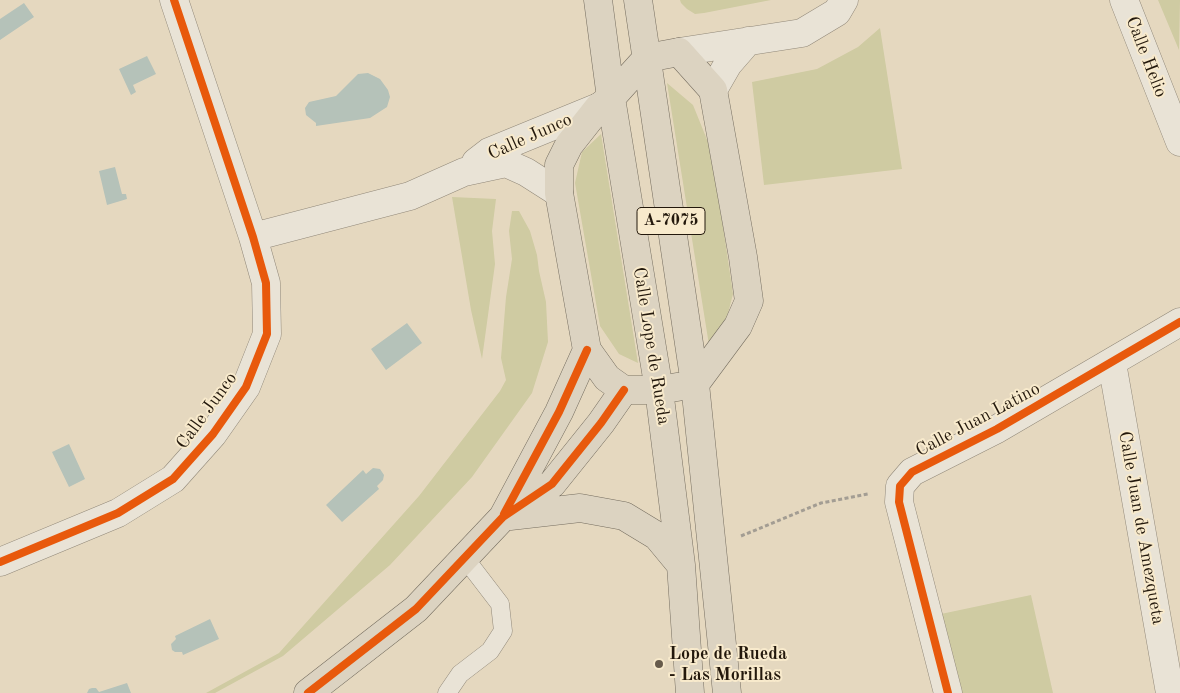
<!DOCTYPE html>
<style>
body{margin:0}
canvas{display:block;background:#e5d8bf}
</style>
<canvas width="1180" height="693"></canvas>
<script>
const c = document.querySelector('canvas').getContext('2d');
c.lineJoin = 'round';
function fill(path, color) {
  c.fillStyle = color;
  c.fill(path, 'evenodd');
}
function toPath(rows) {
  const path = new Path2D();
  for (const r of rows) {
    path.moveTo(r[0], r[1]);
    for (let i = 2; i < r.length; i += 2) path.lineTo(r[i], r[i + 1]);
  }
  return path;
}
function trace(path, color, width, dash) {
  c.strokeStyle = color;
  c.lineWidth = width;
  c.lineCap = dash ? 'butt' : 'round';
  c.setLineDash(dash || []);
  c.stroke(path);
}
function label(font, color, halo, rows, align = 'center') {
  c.font = font + ' "Old Standard TT",serif';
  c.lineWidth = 4;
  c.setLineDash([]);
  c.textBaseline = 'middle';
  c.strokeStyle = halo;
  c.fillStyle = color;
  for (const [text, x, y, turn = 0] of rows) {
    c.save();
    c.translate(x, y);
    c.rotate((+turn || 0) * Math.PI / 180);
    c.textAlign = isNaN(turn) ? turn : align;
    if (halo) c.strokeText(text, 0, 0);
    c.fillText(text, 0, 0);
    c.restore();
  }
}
fill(toPath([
 [680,0,771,0,704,13,695,14,687,9,681,3],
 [1158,0,1180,0,1179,50],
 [880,28,902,169,764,185,752,82,817,69,858,47],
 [667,83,693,105,712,152,733,294,724,329,709,345],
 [601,134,638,363,619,354,600,326,575,183,582,152],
 [452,197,496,199,492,231,495,264,482,359,471,310],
 [512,211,519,211,530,231,537,255,539,271,546,302,548,342,532,393,472,477,390,565,283,656,215,693,206,693,279,653,419,496,500,391,506,380,501,358,506,297,512,259,509,231],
 [1031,595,1053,693,959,693,941,614]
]), '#cfcba2');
fill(toPath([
 [24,3,34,17,0,40,0,19],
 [147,56,156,74,133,85,136,92,131,95,119,69],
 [368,73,380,79,388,90,390,97,387,107,370,118,316,126,316,123,306,115,305,108,309,102,336,96,358,74],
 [115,167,122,194,126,194,127,199,107,205,99,171],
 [407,323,422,343,386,370,371,349],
 [69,444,85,479,69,487,52,452],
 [373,468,380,469,384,475,383,480,377,486,379,489,342,522,326,505,363,470,366,474],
 [210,619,219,639,183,655,182,652,175,652,172,650,171,644,176,639,175,636],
 [127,683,131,693,87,693,89,689,92,688,96,688,99,692]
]), '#b5c2b9');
const lane = toPath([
 [447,693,460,674,490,651,503,631,500,604,464,557]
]);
const street = toPath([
 [1124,0,1180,142],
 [679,52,802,33,837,12,844,0],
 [713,90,728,64,748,41],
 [476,162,489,152,599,107],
 [253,237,410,196,464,172,506,163,526,172,559,193],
 [1112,363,1170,693],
 [0,562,118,513,173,479,213,434,246,387,267,334,266,283,253,237,174,0],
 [948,693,899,502,900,486,912,472,997,429,1180,322]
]);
const primary = toPath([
 [598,0,611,98,659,390,681,565,690,693],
 [638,0,695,384,727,693],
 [679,52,713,90,743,257,749,301,738,326,695,384,659,390,624,390,607,378,587,350,559,193,559,165,569,145,599,107,611,98,647,58,679,52],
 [504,515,559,412,587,350],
 [510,516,580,508,624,516,657,536,681,565],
 [308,693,416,609,503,517,552,484,601,423,624,390]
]);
trace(lane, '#918879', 19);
trace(street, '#918879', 29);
trace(primary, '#766e60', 29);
trace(toPath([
 [741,536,821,503,868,494]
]), '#a39d93', 3, [4, 2.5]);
trace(lane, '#e9e3d6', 18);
trace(street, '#e9e3d6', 28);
trace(primary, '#dcd3c1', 28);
trace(toPath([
 [504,514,559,412,587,350],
 [0,562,118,513,173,479,213,434,246,387,267,334,266,283,253,237,174,0],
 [308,693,416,609,503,517,552,484,601,423,624,390],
 [948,693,899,502,900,486,912,472,997,429,1180,322]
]), '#e8590c', 8);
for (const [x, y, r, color] of [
 [659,664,5,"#675b4b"]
]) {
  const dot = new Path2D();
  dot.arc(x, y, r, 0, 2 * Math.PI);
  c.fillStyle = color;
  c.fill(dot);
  trace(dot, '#f8eacc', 2);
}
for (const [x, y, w] of [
 [671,221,68]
]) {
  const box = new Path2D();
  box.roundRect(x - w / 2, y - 13.5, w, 27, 4);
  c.fillStyle = '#f8eacc';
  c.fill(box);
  trace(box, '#23180c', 1);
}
label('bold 16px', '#23180c', null, [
 ["A-7075",671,221]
]);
label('18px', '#23180c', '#f8eacc', [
 ["Calle Helio",1146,57,69],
 ["Calle Junco",530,137,-24],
 ["Calle Lope de Rueda",651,346,81],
 ["Calle Junco",207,411,-54],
 ["Calle Juan Latino",978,420,-28],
 ["Calle Juan de Amezqueta",1141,528,80]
]);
label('bold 18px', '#23180c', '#f8eacc', [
 ["Lope de Rueda",669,654],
 ["- Las Morillas",669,675]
], 'left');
</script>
